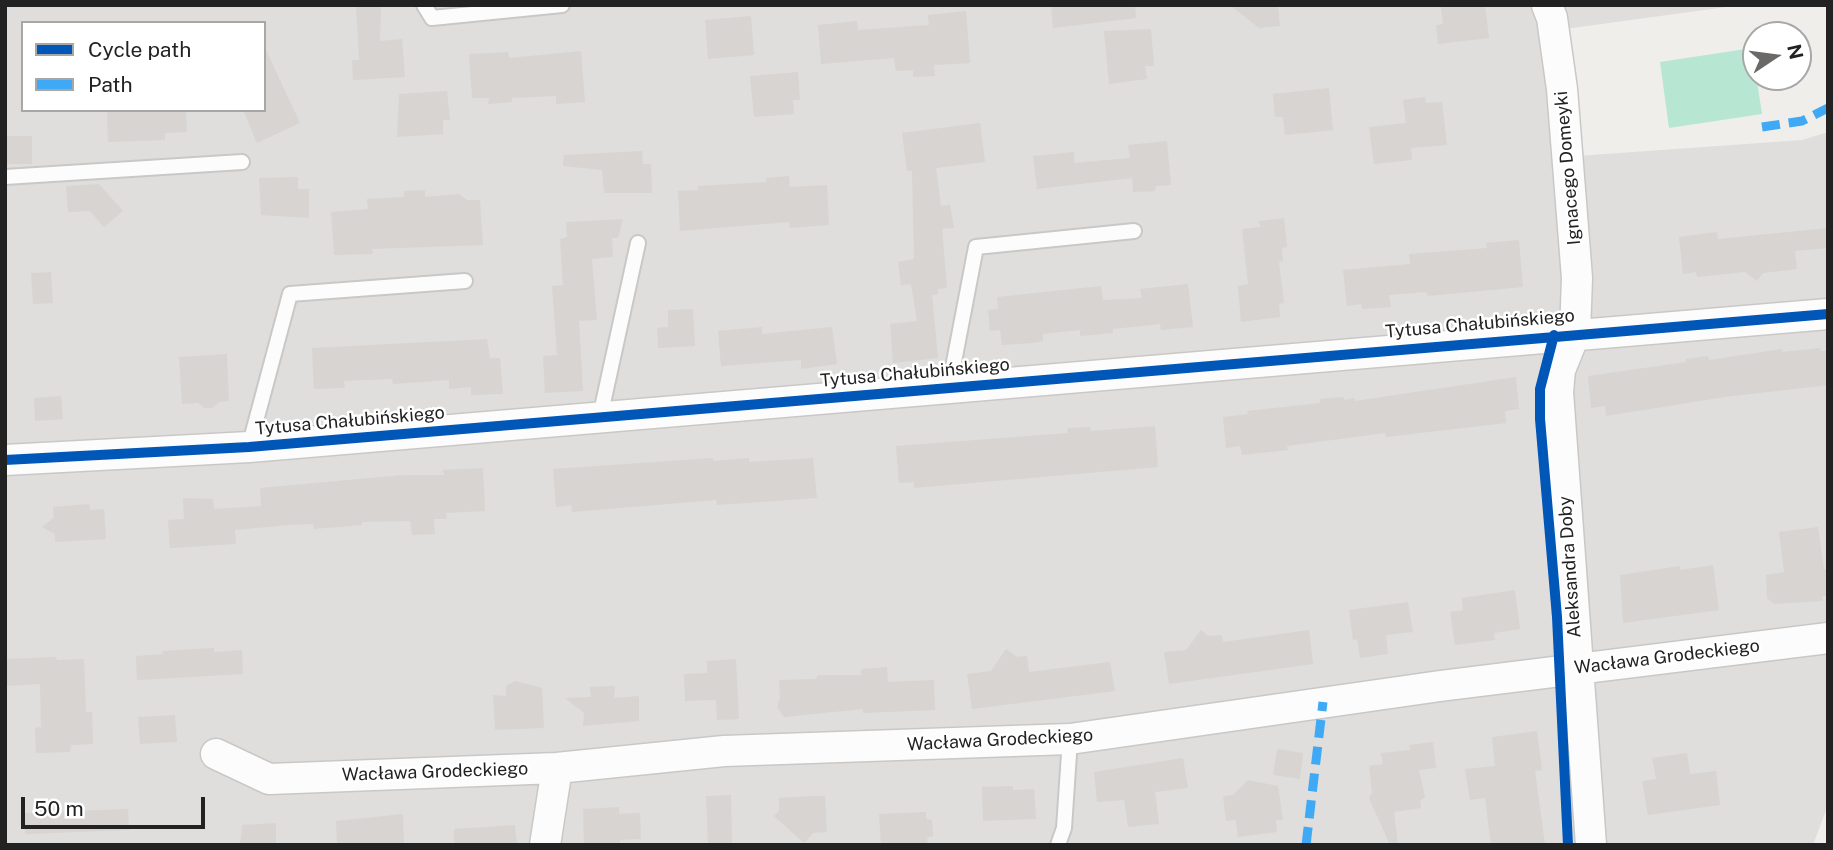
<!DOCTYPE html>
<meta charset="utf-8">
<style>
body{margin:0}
#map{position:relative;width:1833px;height:850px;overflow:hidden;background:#f0eeeb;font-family:"Public Sans",sans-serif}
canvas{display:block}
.frame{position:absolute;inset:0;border:7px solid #222;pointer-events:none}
.legend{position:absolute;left:21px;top:21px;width:245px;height:91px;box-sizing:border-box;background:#fff;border:2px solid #a7a7a7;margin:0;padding:9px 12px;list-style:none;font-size:21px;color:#222}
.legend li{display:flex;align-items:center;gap:14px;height:35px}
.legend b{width:35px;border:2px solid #a7a7a7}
.north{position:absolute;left:1742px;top:21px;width:70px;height:70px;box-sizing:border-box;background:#fff;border:2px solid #a7a7a7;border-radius:50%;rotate:77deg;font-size:19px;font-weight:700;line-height:28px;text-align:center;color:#222}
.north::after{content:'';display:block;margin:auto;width:24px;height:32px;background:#6a6968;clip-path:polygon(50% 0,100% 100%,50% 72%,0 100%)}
.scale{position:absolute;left:21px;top:797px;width:184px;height:32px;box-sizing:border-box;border:4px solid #222;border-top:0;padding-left:9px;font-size:21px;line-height:24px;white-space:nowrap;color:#222;-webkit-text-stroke:5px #fff;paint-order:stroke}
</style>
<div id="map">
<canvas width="1833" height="850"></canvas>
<div class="frame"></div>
<ul class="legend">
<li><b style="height:9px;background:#0057b8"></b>Cycle path</li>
<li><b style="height:9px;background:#3fa9f5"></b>Path</li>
</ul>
<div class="north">N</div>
<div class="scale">50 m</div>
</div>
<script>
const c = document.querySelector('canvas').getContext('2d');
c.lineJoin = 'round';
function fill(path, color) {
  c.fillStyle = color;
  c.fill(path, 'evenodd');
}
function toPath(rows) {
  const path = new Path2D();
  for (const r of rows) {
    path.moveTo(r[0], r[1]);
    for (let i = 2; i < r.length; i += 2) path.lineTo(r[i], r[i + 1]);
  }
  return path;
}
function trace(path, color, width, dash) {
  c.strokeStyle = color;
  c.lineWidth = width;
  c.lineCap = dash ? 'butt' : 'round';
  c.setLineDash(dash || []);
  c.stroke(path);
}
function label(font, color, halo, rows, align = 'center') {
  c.font = font + ' "Public Sans",sans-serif';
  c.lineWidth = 5;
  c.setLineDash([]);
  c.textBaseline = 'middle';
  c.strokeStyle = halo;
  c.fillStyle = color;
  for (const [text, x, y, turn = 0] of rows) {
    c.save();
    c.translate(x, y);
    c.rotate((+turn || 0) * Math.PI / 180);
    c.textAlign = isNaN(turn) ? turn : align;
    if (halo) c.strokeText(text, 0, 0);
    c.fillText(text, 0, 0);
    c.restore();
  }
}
fill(toPath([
 [5,5,1741,5,1543,32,1563,157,1802,140,1828,132,1828,805,1813,845,5,845],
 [23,23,264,23,264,110,23,110]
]), '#dfdedc');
fill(toPath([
 [1752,48,1762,114,1669,128,1660,62]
]), '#b7e6d2');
fill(toPath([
 [356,5,381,5,380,41,402,39,405,77,353,80,352,60,359,60],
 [1051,5,1135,5,1136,18,1053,28],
 [1230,5,1278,5,1280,26,1259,28],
 [1485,5,1489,38,1438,44,1436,25,1443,24,1441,7],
 [966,11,970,63,934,65,935,76,913,77,913,70,896,71,894,58,821,64,818,25,857,21,858,30,929,25,928,15],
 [751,16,754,55,708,59,705,20],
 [1151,29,1154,66,1145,66,1147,79,1109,84,1104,31],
 [264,46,300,123,257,143,243,110,264,110],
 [581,51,585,102,556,104,556,96,512,98,512,102,488,104,489,98,472,98,469,54,508,52,509,58],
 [798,72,800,100,793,100,794,114,754,117,750,76],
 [1329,88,1333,130,1285,135,1283,117,1275,117,1273,94],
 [447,91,450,120,443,120,443,134,397,137,399,94],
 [1425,97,1426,103,1442,102,1447,145,1411,148,1412,160,1374,164,1369,127,1406,123,1403,100],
 [107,110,186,110,187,132,165,133,165,140,108,142],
 [980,123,985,162,936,168,941,206,950,205,954,228,942,229,947,288,938,289,938,294,932,295,938,358,893,363,890,324,917,321,911,284,901,285,898,262,914,259,912,171,907,171,902,133],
 [5,136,32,136,32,164,5,164],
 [1167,141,1171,185,1156,186,1155,191,1133,192,1132,178,1037,189,1033,156,1074,152,1074,163,1130,158,1128,145],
 [642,151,643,164,651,164,652,193,604,193,602,170,563,166,564,155],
 [789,176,790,187,827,185,829,225,790,228,789,222,680,231,678,191,698,190,698,186,766,182,766,178],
 [298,177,298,189,309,189,309,218,261,215,259,178],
 [99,184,123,211,104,227,90,211,68,212,66,186],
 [425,190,425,197,459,194,467,200,480,200,483,245,372,249,373,254,334,255,331,212,368,209,367,199,404,197,404,191],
 [1284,218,1287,247,1282,248,1283,261,1279,262,1284,303,1279,304,1280,317,1241,322,1238,286,1248,284,1242,229,1260,227,1259,221],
 [623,219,618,238,612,238,613,257,592,259,597,320,579,321,583,391,545,393,543,356,557,355,552,286,563,285,560,239,567,237,566,222],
 [1828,228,1828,248,1795,251,1797,269,1763,273,1757,281,1745,272,1697,277,1696,272,1683,274,1679,237,1717,232,1718,239],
 [1519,240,1523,287,1428,296,1426,292,1389,295,1391,307,1362,309,1361,304,1347,306,1343,270,1410,264,1409,254,1487,248,1486,243],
 [51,272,53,303,33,304,31,273],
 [1188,284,1193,327,1161,330,1160,324,1113,329,1113,333,1080,336,1080,330,1043,334,1043,341,1032,343,1002,345,1000,330,990,331,988,310,998,309,997,297,1101,286,1103,300,1142,298,1140,289],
 [693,309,695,346,658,348,657,328,668,327,668,310],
 [762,327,762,334,832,327,837,364,801,369,801,360,721,366,718,331],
 [487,339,490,358,500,358,503,394,471,395,471,387,449,389,449,380,393,384,392,379,344,381,345,388,314,389,312,348],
 [1820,348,1821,351,1828,351,1828,385,1725,397,1606,416,1605,406,1591,408,1588,376,1686,362,1686,359,1708,356,1709,360,1782,349,1782,352],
 [227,354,229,401,219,402,212,408,205,408,198,403,182,404,179,357],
 [1516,377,1519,409,1505,411,1506,423,1386,437,1385,433,1287,446,1288,450,1242,455,1240,446,1226,448,1223,417,1248,414,1247,411,1320,403,1320,399,1343,397,1344,400,1355,398,1355,401],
 [61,396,63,419,35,421,34,398],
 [1155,426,1158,467,914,488,914,482,899,483,896,446,1068,433,1067,428,1090,427,1091,431],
 [713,458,713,461,749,458,749,462,813,458,817,498,717,505,716,500,572,512,571,505,556,507,553,469],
 [483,468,485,511,446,513,447,519,434,519,435,534,412,535,410,521,362,522,362,525,314,529,313,524,289,525,235,530,236,544,170,548,168,520,184,519,183,498,213,499,214,509,261,506,260,488,403,475,444,475,443,470],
 [89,504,90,510,104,509,106,539,55,542,55,534,42,527,54,518,53,507],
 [1818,527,1824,569,1828,569,1828,596,1822,596,1823,601,1774,604,1767,598,1766,575,1784,572,1779,532],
 [1713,565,1719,610,1623,623,1620,575,1680,566,1680,570],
 [1515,590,1520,629,1494,633,1495,640,1455,645,1450,612,1463,610,1462,598],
 [1408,602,1413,632,1386,635,1388,654,1360,658,1357,639,1353,640,1349,610],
 [1201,630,1208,636,1222,635,1223,642,1309,630,1313,664,1169,684,1164,652,1186,650],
 [214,648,214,652,242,650,243,674,137,680,136,656,163,654,162,651],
 [1006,649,1017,657,1027,656,1029,672,1110,662,1115,691,972,709,967,674,991,671],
 [56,657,57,660,84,659,86,712,92,712,93,744,71,745,70,752,36,753,35,728,41,727,40,684,5,686,5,659],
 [736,659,739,719,717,720,716,700,685,701,684,674,707,673,707,661],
 [887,667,888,682,934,680,935,710,863,713,863,709,784,717,777,707,780,697,779,680,816,679,818,675,861,675,861,669],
 [515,681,542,688,544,728,495,730,493,695,506,696,506,686],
 [615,686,614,698,639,696,639,721,583,726,584,713,565,698,591,697,590,687],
 [175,715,177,742,140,744,138,717],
 [1537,731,1542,770,1535,771,1545,845,1491,845,1485,798,1470,800,1465,769,1495,766,1492,737],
 [1433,742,1436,768,1419,770,1425,797,1420,801,1421,808,1394,812,1398,845,1390,845,1369,798,1372,792,1369,766,1383,764,1381,753,1410,750,1409,745],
 [1277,749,1303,753,1300,779,1273,775],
 [1687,753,1690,774,1716,771,1720,805,1648,815,1642,781,1656,779,1652,758],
 [1183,758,1188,788,1155,792,1159,824,1128,827,1124,800,1097,802,1094,772],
 [1248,780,1278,786,1283,820,1276,820,1277,832,1238,837,1236,820,1226,821,1223,796,1233,795],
 [1013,786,1013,790,1034,789,1036,819,983,821,982,787],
 [731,795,732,845,708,845,706,796],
 [810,796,825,796,827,832,813,833,804,843,774,816,779,811,779,798],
 [619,807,619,814,640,813,641,839,620,840,620,845,584,845,583,809],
 [128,809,129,830,25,834,25,813],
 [926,812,926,819,932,820,933,836,927,838,928,845,881,845,879,814],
 [403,814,404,845,337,845,336,821],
 [276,823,276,845,240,845,242,825],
 [515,825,517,845,454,845,454,829]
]), '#d7d4d2');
const lane = toPath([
 [424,5,432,18,562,5],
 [5,177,242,162],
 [949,388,976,247,1134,231],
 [600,417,638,243],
 [249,447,290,294,465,281],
 [1058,845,1064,828,1070,739]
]);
const street = toPath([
 [1547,5,1552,18,1562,89,1577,278,1575,333,1560,370,1558,392,1591,845],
 [5,460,249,447,1828,314],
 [216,754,269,779,557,768,724,751,1070,739,1440,686,1828,638],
 [545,845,557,768]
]);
trace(lane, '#c9c8c7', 18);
trace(street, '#c9c8c7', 33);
trace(lane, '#fdfcfc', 14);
trace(street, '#fdfcfc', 30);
trace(toPath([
 [1762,127,1802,121,1828,108],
 [1306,845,1323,702]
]), '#3fa9f5', 9, [18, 9]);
trace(toPath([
 [1554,335,1540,389,1540,419,1557,617,1568,845],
 [5,460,249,447,1828,314]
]), '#0057b8', 10);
label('18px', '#222', '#fff', [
 ["Ignacego Domeyki",1568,168,-95],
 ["Tytusa Chałubińskiego",1480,324,-5],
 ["Tytusa Chałubińskiego",915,373,-5],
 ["Tytusa Chałubińskiego",350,421,-5],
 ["Aleksandra Doby",1570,567,-94],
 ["Wacława Grodeckiego",1667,657,-7],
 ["Wacława Grodeckiego",1000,740,-3],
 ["Wacława Grodeckiego",435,772,-2]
]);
</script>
